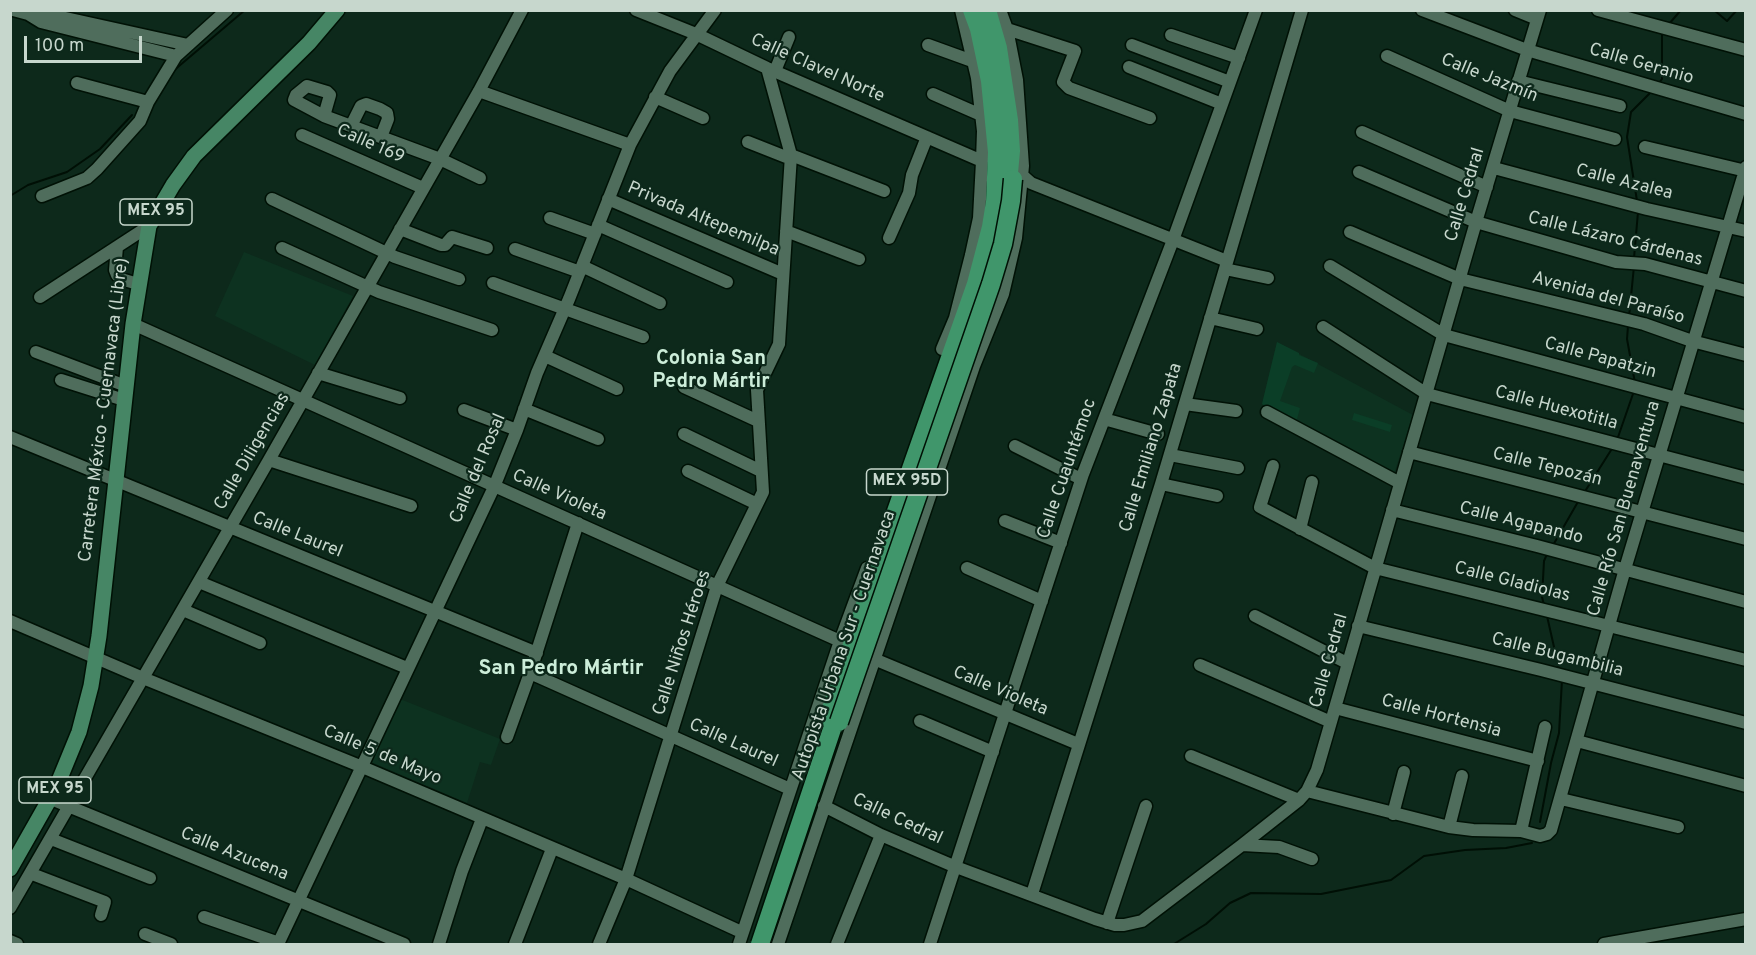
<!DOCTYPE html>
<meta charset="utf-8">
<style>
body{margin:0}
#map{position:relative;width:1756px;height:955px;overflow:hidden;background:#0d291b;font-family:Overpass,sans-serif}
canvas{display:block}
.frame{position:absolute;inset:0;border:12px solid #c7d7cd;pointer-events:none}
.scale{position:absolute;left:24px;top:36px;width:118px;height:27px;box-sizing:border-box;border:3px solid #c7d7cd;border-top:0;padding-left:8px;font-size:18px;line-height:21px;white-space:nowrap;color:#c7d7cd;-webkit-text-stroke:4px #0d291b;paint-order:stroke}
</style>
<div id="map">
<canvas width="1756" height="955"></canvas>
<div class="frame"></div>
<div class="scale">100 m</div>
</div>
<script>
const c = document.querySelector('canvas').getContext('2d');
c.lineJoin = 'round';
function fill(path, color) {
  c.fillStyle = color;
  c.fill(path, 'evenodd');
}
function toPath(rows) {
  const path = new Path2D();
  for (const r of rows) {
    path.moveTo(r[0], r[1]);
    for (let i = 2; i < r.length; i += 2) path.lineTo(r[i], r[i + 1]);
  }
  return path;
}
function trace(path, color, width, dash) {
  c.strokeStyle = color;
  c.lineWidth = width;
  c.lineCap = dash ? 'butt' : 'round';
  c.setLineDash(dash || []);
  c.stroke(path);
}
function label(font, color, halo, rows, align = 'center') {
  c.font = font + ' Overpass,sans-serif';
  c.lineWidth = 4.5;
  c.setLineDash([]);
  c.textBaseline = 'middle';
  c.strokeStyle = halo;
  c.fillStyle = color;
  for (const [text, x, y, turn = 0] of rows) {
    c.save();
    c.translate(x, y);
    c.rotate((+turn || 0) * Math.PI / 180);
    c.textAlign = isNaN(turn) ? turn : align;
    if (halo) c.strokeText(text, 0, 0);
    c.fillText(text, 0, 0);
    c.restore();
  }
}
fill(toPath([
 [244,252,353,296,315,365,215,316],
 [1277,342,1413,415,1393,477,1262,404],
 [400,699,500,739,491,765,480,762,467,803,371,762]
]), '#0d3220');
fill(toPath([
 [1277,342,1299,353,1299,355,1318,363,1314,373,1295,365,1292,367,1280,401,1300,408,1296,423,1262,404],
 [1354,413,1392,425,1390,432,1352,420]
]), '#0b3e27');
trace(toPath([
 [1714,10,1727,21,1737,10],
 [1669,24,1681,10],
 [172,72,245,10],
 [1658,84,1662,79,1662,33,1664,31],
 [10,196,28,185,67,172,100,149,132,115],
 [1637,201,1627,137,1631,112,1653,90],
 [1634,258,1638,212],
 [1629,317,1634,266],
 [1628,326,1627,339,1635,383],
 [1617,440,1634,391],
 [1584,493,1613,447],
 [1552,547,1579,500],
 [1544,605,1542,597,1544,561,1547,554],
 [1547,616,1559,669],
 [1540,822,1551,763,1559,733,1562,680],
 [1174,944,1206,924,1230,903,1251,893,1321,894,1391,880,1424,856,1465,850,1506,848,1532,843]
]), '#000f05', 2);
const minor = toPath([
 [13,10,28,14,41,22,176,56],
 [636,10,696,34,767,68,982,161],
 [1422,10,1527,50,1746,114],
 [1515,10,1537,19],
 [1598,10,1746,50],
 [28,14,43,13,188,45],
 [1007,29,1075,51,1063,82,1069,88,1150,118],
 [1171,35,1239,58],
 [928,45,975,62],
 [1132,45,1230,82],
 [1387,56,1510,111,1615,139],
 [1129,67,1222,104],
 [775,71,789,37],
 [1518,81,1620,106],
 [77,83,148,102],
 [479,91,630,145],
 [933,94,981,115],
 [655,97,703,118],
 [324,116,330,95,327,92,307,86,296,95,294,100,324,116,440,159,480,178],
 [351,126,361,106,366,104,380,109,387,113,388,119,381,137],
 [1362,132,1487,187],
 [302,135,423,188],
 [748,142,791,159],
 [1645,147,1746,171],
 [791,155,884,191],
 [1494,168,1647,209,1746,231],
 [1359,172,1476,222,1616,262,1645,264,1746,291],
 [1022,175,1031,183,1227,261],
 [42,196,87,178,97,169,140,121,148,102,176,56,227,10],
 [272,199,395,257,459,279],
 [608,199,783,274],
 [550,218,595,234],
 [598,225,727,282],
 [400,229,441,245,445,245,452,237,487,248],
 [786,231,859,259],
 [1350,232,1460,279,1644,324,1692,341,1746,355],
 [889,238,909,193,912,175,927,137],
 [117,247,115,270,117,275,121,279,138,284],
 [282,248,379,292,492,330],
 [515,249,580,272],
 [582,266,660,303],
 [1330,266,1444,335,1746,417],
 [1225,269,1268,278],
 [493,283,643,337],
 [40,297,149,226],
 [1210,318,1257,329],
 [133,324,840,641],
 [1323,327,1427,394,1746,478],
 [942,349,955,318,971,255,979,218,982,161,983,131,977,78,961,10],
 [36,352,126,386],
 [545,356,617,389],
 [318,373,400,398],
 [61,380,124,400],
 [684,387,758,421],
 [1185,404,1236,411],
 [524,409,598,439],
 [464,410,517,430],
 [1267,412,1400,483],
 [1104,419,1158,434],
 [684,434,761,471],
 [10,437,537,653],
 [1015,446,1081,479],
 [1409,452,1746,539],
 [1170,455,1238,468],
 [269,460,411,506],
 [1273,466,1260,507,1375,568,1746,660],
 [688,471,757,504],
 [1161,484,1217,496],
 [1392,510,1537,546,1746,602],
 [1005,521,1061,543],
 [1300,529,1312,482],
 [967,568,1042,601],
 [199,582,407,668],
 [183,610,260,643],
 [1255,616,1347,663],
 [10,621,143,678,360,766,626,879,737,930],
 [1358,626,1541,670,1746,723],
 [874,659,1078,744],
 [1200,665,1331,722],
 [530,673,790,789],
 [1335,708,1538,761],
 [920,721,993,752],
 [507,737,530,673,578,523],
 [1577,741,1746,786],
 [1191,756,1299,800],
 [1307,791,1449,827,1473,830,1521,831,1540,836,1547,834,1551,830,1625,569,1746,167],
 [51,799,404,944],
 [1561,799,1678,827],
 [824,806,881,835,956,867,1095,919,1115,925,1124,925,1142,921,1242,845,1299,800,1307,791,1317,770,1476,222,1540,10],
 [1393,814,1404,772],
 [1449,827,1462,776],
 [1521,831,1545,727],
 [51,839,150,878],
 [1242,845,1279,847,1312,859],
 [32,874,105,902,101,915],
 [1032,894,1161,484,1302,10],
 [10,908,269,460,479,91,522,10],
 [204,917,279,943],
 [1107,923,1146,806],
 [145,934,171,944],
 [10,941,17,944],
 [278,944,494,487,517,430,537,373,569,299,630,145,670,71,715,10],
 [439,944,462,871,482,819],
 [515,944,552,849],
 [599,944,626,879,717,586,763,492,757,390,779,344,791,155,767,68],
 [739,944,840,641,867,568],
 [778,944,974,366,1003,294,1016,238,1023,166,1017,80,1007,29,1000,10],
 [837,944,881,835],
 [930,944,1083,474,1173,240,1256,10],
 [1604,944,1746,919]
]);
const major = toPath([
 [10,869,56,788,79,732,91,686,99,636,133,324,149,226,173,185,194,156,309,43,337,10]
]);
const highway = toPath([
 [987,10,998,48,1009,120,1011,151,1007,195],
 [819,746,887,537,976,284,991,227,995,202,997,152,990,81,979,29,972,10]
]);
trace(minor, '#001105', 15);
trace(major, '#001105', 18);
trace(highway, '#001105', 21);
trace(minor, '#4f6d5c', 12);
trace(major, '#468665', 15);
trace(highway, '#40966b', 18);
const highwayBridge = toPath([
 [839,722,991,284,1003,244,1011,201,1013,179],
 [760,944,832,729]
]);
trace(highwayBridge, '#001105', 21, []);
trace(highwayBridge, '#40966b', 18);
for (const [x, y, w] of [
 [156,212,72],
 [907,482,81],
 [55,790,72]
]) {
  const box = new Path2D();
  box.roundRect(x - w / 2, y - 13, w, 26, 4.5);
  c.fillStyle = '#0d291b';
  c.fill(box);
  trace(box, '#c7d7cd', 1.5);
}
label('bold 16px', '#c7d7cd', null, [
 ["MEX 95",156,212],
 ["MEX 95D",907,482],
 ["MEX 95",55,790]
]);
label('18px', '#c7d7cd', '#0d291b', [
 ["Calle Geranio",1641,65,16],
 ["Calle Clavel Norte",817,69,24],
 ["Calle Jazmín",1489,79,22],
 ["Calle 169",370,145,24],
 ["Calle Azalea",1624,183,14],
 ["Calle Cedral",1466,195,-73],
 ["Privada Altepemilpa",703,220,23],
 ["Calle Lázaro Cárdenas",1615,240,14],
 ["Avenida del Paraíso",1608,299,15],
 ["Calle Papatzin",1600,359,15],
 ["Calle Huexotitla",1556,409,15],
 ["Carretera México - Cuernavaca (Libre)",105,410,-83],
 ["Calle Emiliano Zapata",1152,448,-73],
 ["Calle Diligencias",253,452,-60],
 ["Calle Tepozán",1547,468,14],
 ["Calle del Rosal",479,469,-67],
 ["Calle Cuauhtémoc",1068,469,-71],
 ["Calle Violeta",559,496,24],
 ["Calle Río San Buenaventura",1625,509,-74],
 ["Calle Agapando",1521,524,14],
 ["Calle Laurel",297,536,22],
 ["Calle Gladiolas",1512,583,14],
 ["Calle Niños Héroes",683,643,-72],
 ["Autopista Urbana Sur - Cuernavaca",845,646,-71],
 ["Calle Bugambilia",1557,656,14],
 ["Calle Cedral",1330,661,-74],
 ["Calle Violeta",1000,692,23],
 ["Calle Hortensia",1441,717,15],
 ["Calle Laurel",733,744,24],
 ["Calle 5 de Mayo",382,756,23],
 ["Calle Cedral",897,820,25],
 ["Calle Azucena",234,855,22]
]);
label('bold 20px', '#ccedd9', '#0d291b', [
 ["Colonia San",711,360],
 ["Pedro Mártir",711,383]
]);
label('bold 21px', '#ccedd9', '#0d291b', [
 ["San Pedro Mártir",561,670]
]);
</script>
